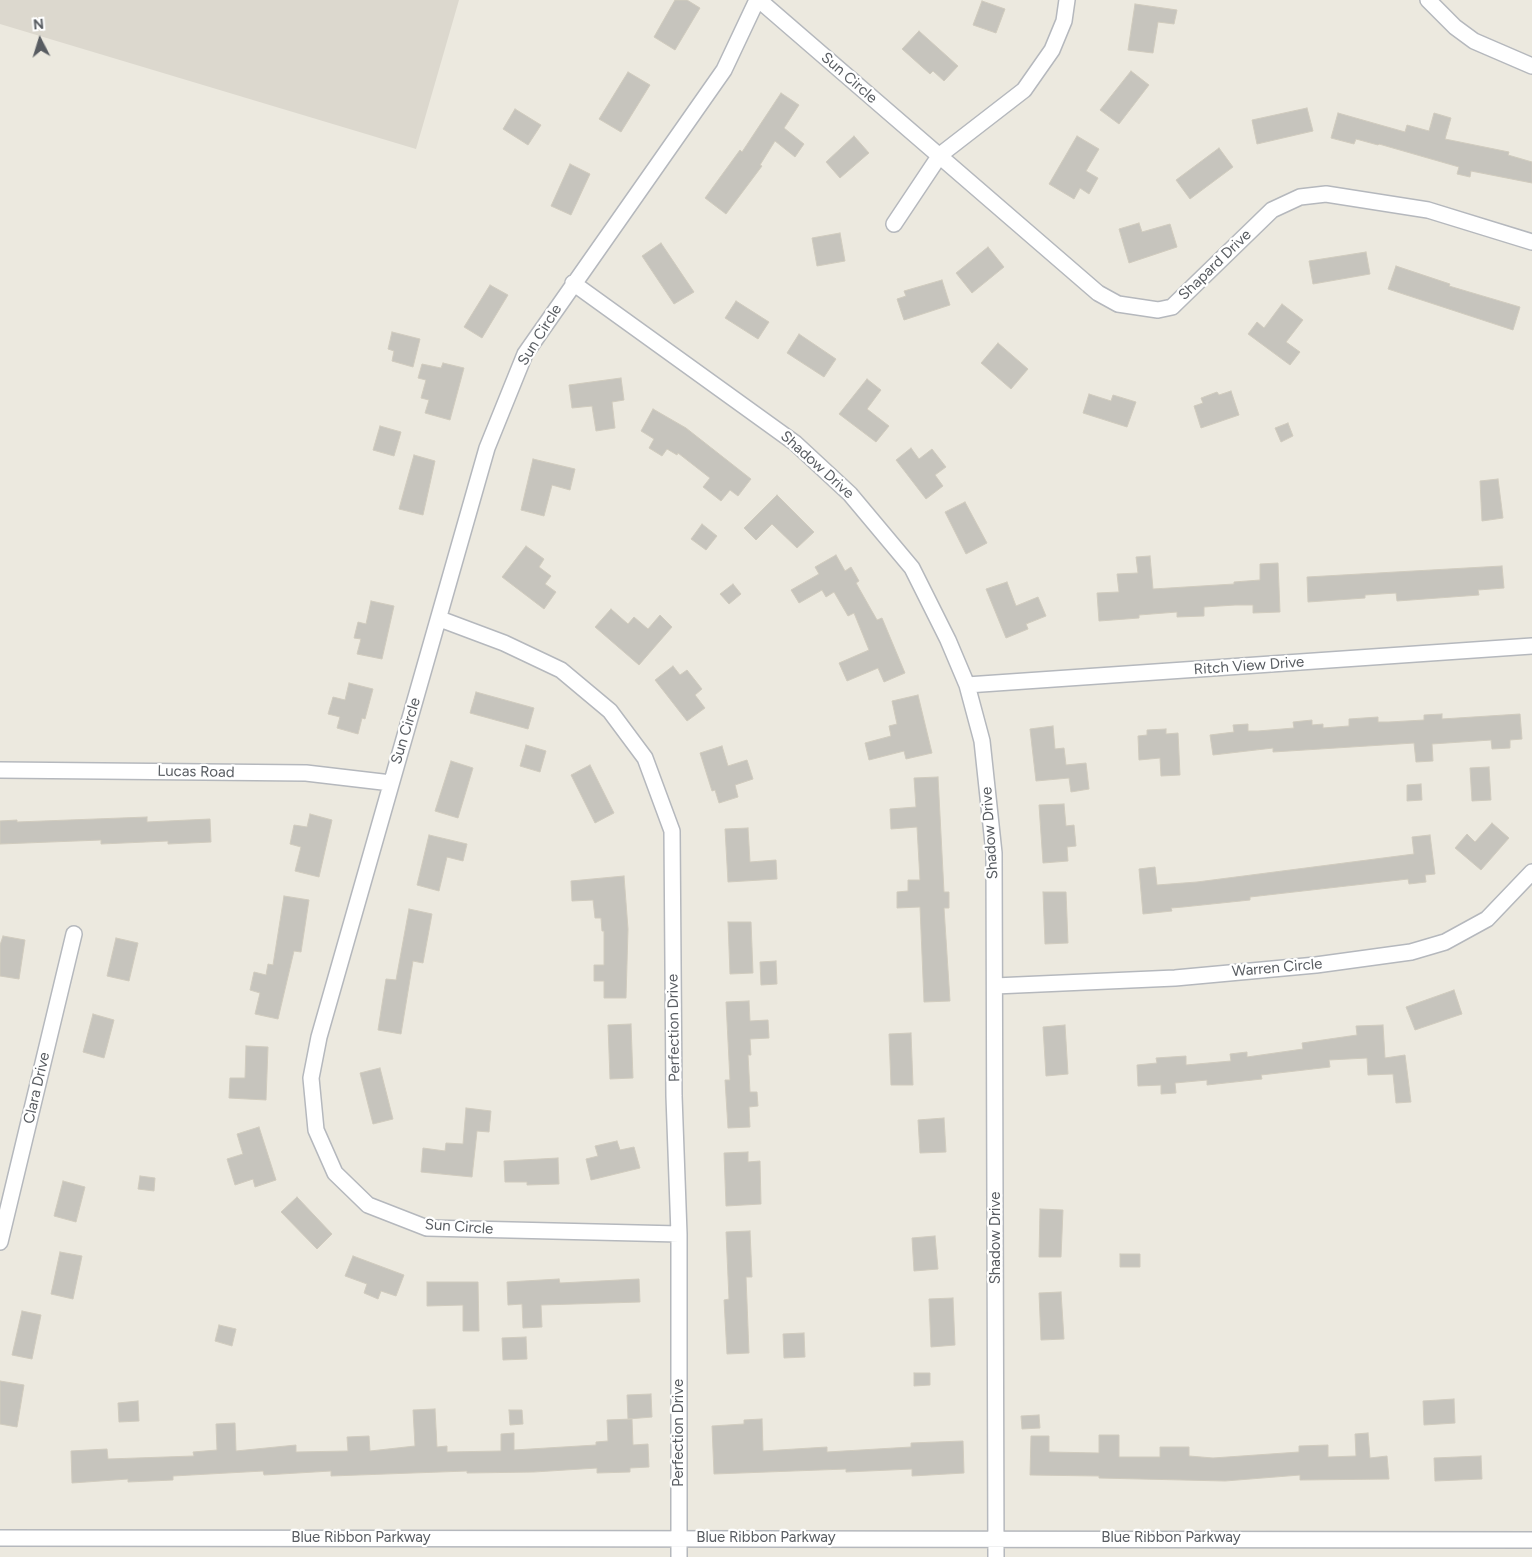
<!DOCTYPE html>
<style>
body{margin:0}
#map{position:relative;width:1532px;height:1557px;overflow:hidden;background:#ece9df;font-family:Figtree,sans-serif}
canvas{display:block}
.north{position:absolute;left:15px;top:15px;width:50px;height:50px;-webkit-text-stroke:4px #fff;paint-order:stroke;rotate:355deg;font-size:14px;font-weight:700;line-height:20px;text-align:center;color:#585c61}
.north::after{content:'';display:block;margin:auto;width:18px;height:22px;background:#585c61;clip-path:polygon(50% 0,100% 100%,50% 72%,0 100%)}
</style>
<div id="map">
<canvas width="1532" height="1557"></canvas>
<div class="north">N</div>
</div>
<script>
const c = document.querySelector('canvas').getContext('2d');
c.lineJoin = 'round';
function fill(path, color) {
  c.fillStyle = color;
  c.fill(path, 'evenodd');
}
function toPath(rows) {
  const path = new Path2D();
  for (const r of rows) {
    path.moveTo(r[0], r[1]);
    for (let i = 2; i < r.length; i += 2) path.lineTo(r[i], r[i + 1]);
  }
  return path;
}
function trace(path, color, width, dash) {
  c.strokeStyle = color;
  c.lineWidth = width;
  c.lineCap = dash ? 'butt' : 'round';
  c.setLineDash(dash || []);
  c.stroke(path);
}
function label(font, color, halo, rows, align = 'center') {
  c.font = font + ' Figtree,sans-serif';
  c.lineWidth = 4.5;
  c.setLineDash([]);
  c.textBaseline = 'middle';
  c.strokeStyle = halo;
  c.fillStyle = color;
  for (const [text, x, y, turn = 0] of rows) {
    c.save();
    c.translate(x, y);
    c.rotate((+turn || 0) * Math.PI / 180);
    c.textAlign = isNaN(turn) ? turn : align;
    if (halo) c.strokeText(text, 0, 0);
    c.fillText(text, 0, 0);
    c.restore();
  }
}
fill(toPath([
 [0,0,459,0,416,149,0,24]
]), '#dcd8ce');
const building = toPath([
 [675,0,687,0,700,8,675,50,654,37,675,0],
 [982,1,1005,9,996,33,973,25,982,1],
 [1135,4,1177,10,1174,24,1158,22,1153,53,1128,50,1135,4],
 [919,31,958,66,944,81,933,71,930,74,902,49,919,31],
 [1131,71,1149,85,1119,124,1100,110,1131,71],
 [628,72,650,85,621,132,599,119,628,72],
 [781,93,799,105,784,128,804,144,795,157,775,141,760,165,762,166,726,214,705,198,740,150,742,152,781,93],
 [1307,108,1313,131,1257,144,1252,120,1307,108],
 [515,109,541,125,528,145,503,129,515,109],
 [1338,113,1405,132,1407,125,1429,131,1434,113,1451,118,1445,139,1509,152,1508,155,1532,162,1532,183,1471,171,1470,177,1457,174,1459,167,1379,144,1378,145,1356,139,1354,144,1331,138,1338,113],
 [854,136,869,153,840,178,826,162,854,136],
 [1077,136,1099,149,1086,171,1098,178,1089,194,1080,188,1074,199,1049,184,1077,136],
 [1219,148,1233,167,1190,199,1176,180,1219,148],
 [570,164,590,174,571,215,551,206,570,164],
 [1139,223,1142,232,1170,224,1177,247,1129,263,1119,229,1139,223],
 [840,233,845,261,817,266,812,238,840,233],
 [661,243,694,292,674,304,642,256,661,243],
 [988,247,1004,267,972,293,956,273,988,247],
 [1366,252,1370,274,1313,284,1309,261,1366,252],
 [1396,266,1450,284,1449,286,1520,307,1513,330,1388,289,1396,266],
 [942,280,950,305,904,320,897,299,906,296,904,291,942,280],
 [490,285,508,295,482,338,464,327,490,285],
 [736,301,769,322,758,339,725,318,736,301],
 [1282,304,1303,320,1286,342,1300,352,1290,365,1248,334,1257,322,1264,328,1282,304],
 [392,332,420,339,413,367,392,361,394,351,388,349,392,332],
 [799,334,836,359,824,377,787,353,799,334],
 [998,343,1028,369,1011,389,981,363,998,343],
 [443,363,464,368,450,420,425,413,429,400,421,398,426,380,418,378,422,364,441,368,443,363],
 [621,378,624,400,612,402,615,428,596,431,592,406,572,408,569,385,621,378],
 [867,379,881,390,867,409,889,426,876,442,839,414,867,379],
 [1231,391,1239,415,1201,428,1194,406,1203,403,1201,398,1217,392,1219,395,1231,391],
 [1089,394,1111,401,1113,395,1136,402,1127,427,1083,413,1089,394],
 [653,409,686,428,751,479,738,496,730,490,721,501,703,487,710,478,678,453,677,455,667,449,662,456,649,448,654,439,641,431,653,409],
 [1288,423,1293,436,1281,442,1275,428,1288,423],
 [380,426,401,432,394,456,373,450,380,426],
 [911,448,919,459,932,449,946,467,935,475,943,486,926,499,896,460,911,448],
 [414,455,435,461,423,515,399,509,414,455],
 [533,459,575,469,570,490,552,485,544,516,521,510,533,459],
 [1498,479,1503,518,1482,521,1480,481,1498,479],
 [777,495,814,532,797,548,772,524,756,540,744,528,777,495],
 [965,502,987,543,966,554,945,512,965,502],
 [702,524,717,536,706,550,691,539,702,524],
 [526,546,544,559,539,567,551,576,545,584,556,592,544,609,502,577,526,546],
 [836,555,845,571,851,567,859,581,856,583,877,620,882,618,905,673,884,682,878,668,847,681,839,663,869,650,854,613,848,616,834,592,826,597,822,590,799,603,791,590,819,574,815,567,836,555],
 [1150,556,1153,589,1234,584,1234,582,1260,580,1260,564,1278,563,1280,612,1253,613,1253,605,1235,605,1204,607,1204,616,1177,617,1177,612,1139,615,1139,618,1099,621,1097,593,1119,592,1117,574,1138,573,1136,557,1150,556],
 [1502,566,1504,588,1478,590,1479,595,1397,601,1396,593,1365,595,1365,598,1308,602,1307,577,1502,566],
 [1007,582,1016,606,1038,597,1046,616,1026,624,1028,629,1006,638,986,589,1007,582],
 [733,584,741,594,729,604,720,594,733,584],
 [371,601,394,606,382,659,357,654,361,639,354,638,358,622,366,624,371,601],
 [611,609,628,624,634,617,648,629,660,615,672,627,639,665,595,627,611,609],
 [673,666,680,675,687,670,702,689,695,695,705,708,687,721,655,680,673,666],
 [349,683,373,689,365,719,362,718,358,734,337,728,340,717,328,714,333,697,345,700,349,683],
 [476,692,534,708,528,729,470,713,476,692],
 [918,695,932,753,906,759,904,751,869,760,865,743,891,736,889,726,897,724,892,701,918,695],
 [1442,714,1442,719,1520,714,1522,739,1510,740,1510,748,1492,749,1491,740,1432,744,1433,761,1416,762,1414,743,1273,752,1273,748,1213,755,1210,735,1234,732,1233,725,1248,724,1248,731,1258,731,1294,728,1293,722,1312,720,1312,725,1323,724,1323,728,1349,726,1349,719,1378,717,1378,722,1389,722,1424,720,1424,715,1442,714],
 [1053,726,1055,749,1064,748,1066,765,1086,763,1089,789,1071,792,1069,778,1036,781,1030,729,1053,726],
 [1166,729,1166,734,1178,733,1180,775,1161,776,1160,758,1139,760,1138,736,1147,735,1147,730,1166,729],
 [526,745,546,751,540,772,520,766,526,745],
 [722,746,728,766,747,760,753,779,735,785,738,797,719,803,715,790,712,791,700,753,722,746],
 [451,761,473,768,458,818,435,811,451,761],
 [590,765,614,813,595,823,571,775,590,765],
 [1489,767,1491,800,1472,801,1470,768,1489,767],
 [938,777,944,892,949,892,949,908,944,908,950,1001,924,1002,920,907,897,908,897,892,908,891,908,880,920,880,917,827,891,829,890,809,916,807,914,778,938,777],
 [1421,784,1422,800,1407,801,1407,785,1421,784],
 [1064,804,1066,826,1074,825,1076,846,1067,847,1068,861,1043,863,1039,805,1064,804],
 [310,814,332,820,319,877,295,871,301,847,290,844,294,825,307,827,310,814],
 [147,817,147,822,210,819,211,842,168,844,168,841,101,844,101,840,0,844,0,821,17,820,17,822,147,817],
 [1492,823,1509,838,1481,870,1455,848,1467,834,1475,842,1492,823],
 [748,828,750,862,776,860,777,879,728,882,725,829,748,828],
 [429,835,467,844,463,861,447,857,439,891,417,885,429,835],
 [1430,835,1435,874,1425,875,1426,882,1409,884,1408,879,1250,897,1250,900,1183,907,1171,908,1172,911,1143,914,1139,869,1155,867,1157,885,1197,882,1414,854,1412,837,1430,835],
 [624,876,628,929,626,998,604,998,604,981,594,981,594,965,604,965,604,931,602,931,601,918,595,918,593,900,572,901,571,881,624,876],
 [1043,892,1066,892,1068,943,1045,944,1043,892],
 [284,896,309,900,301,952,294,951,278,1019,255,1014,260,993,250,990,254,972,266,975,268,964,273,965,284,896],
 [409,909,432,914,423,963,413,961,401,1034,378,1030,386,979,396,980,409,909],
 [728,922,751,922,753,973,730,974,728,922],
 [3,936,25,940,19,979,0,976,0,945,3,936],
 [116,938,138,943,129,981,107,976,116,938],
 [776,961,777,984,761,985,760,962,776,961],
 [1454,990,1462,1014,1415,1030,1406,1007,1454,990],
 [749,1001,750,1021,768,1020,769,1038,750,1039,751,1055,748,1055,750,1092,757,1092,758,1106,749,1107,750,1127,728,1128,725,1080,730,1080,726,1002,749,1001],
 [93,1014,114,1020,104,1058,83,1052,93,1014],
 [631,1024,633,1078,610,1079,608,1025,631,1024],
 [1065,1025,1068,1074,1046,1076,1043,1027,1065,1025],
 [1383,1025,1385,1058,1405,1055,1411,1102,1396,1103,1393,1074,1368,1075,1367,1058,1329,1060,1330,1067,1261,1075,1262,1079,1207,1085,1207,1080,1175,1083,1176,1093,1161,1094,1161,1085,1138,1086,1137,1065,1157,1063,1156,1058,1186,1056,1186,1065,1231,1061,1230,1054,1247,1052,1247,1057,1303,1049,1302,1043,1357,1035,1356,1026,1383,1025],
 [911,1033,913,1085,891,1085,889,1034,911,1033],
 [246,1046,268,1047,266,1100,229,1098,230,1078,245,1078,246,1046],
 [380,1068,393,1119,373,1124,360,1073,380,1068],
 [466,1108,491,1111,489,1132,477,1131,472,1177,421,1172,423,1148,445,1151,446,1143,463,1144,466,1108],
 [944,1118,946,1152,920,1153,918,1120,944,1118],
 [259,1127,276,1180,255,1187,253,1179,235,1185,227,1159,243,1154,237,1134,259,1127],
 [617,1141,620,1150,634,1147,640,1168,591,1180,586,1159,598,1156,595,1146,617,1141],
 [748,1152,748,1162,760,1161,761,1204,726,1206,724,1153,748,1152],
 [558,1158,559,1184,527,1185,527,1182,505,1182,504,1161,558,1158],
 [140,1176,155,1178,154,1191,138,1189,140,1176],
 [63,1181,85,1187,76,1222,54,1216,63,1181],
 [297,1197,332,1234,317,1249,281,1212,297,1197],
 [1040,1209,1063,1210,1061,1257,1039,1257,1040,1209],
 [750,1231,752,1277,746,1277,749,1353,727,1354,724,1300,729,1299,726,1232,750,1231],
 [935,1236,938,1269,914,1271,912,1238,935,1236],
 [60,1252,82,1256,73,1299,51,1294,60,1252],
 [1120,1254,1140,1254,1140,1267,1120,1267,1120,1254],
 [353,1256,404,1275,396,1296,381,1291,378,1299,364,1293,367,1284,345,1276,353,1256],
 [559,1279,560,1283,639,1279,640,1302,541,1305,542,1327,523,1328,522,1304,508,1305,507,1282,559,1279],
 [427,1282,478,1282,479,1331,463,1331,463,1305,427,1306,427,1282],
 [1061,1292,1064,1339,1041,1340,1039,1293,1061,1292],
 [953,1298,955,1345,931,1347,929,1299,953,1298],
 [22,1311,41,1315,32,1359,12,1355,22,1311],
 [219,1325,236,1329,232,1346,215,1341,219,1325],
 [804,1333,805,1357,784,1358,783,1334,804,1333],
 [526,1337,527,1359,503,1360,502,1338,526,1337],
 [914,1373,930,1373,930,1385,914,1386,914,1373],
 [0,1381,24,1385,17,1427,0,1424,0,1381],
 [651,1394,652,1417,628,1419,627,1395,651,1394],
 [1454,1399,1455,1423,1424,1425,1423,1401,1454,1399],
 [138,1401,139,1421,119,1422,118,1403,138,1401],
 [435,1409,437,1447,447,1446,447,1452,501,1451,501,1434,514,1433,514,1450,596,1445,596,1442,608,1441,607,1420,632,1419,633,1445,648,1444,649,1467,630,1468,630,1472,597,1473,597,1468,534,1472,467,1473,467,1471,331,1476,331,1471,264,1475,263,1471,173,1476,173,1480,128,1482,128,1479,72,1483,71,1451,107,1449,108,1459,194,1456,193,1452,217,1450,216,1424,235,1423,236,1451,296,1445,296,1452,348,1451,347,1437,369,1436,370,1451,415,1446,413,1410,435,1409],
 [509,1410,522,1410,523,1424,510,1425,509,1410],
 [1039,1415,1040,1428,1022,1429,1021,1416,1039,1415],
 [762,1419,763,1451,827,1447,827,1452,911,1447,911,1443,963,1441,964,1473,912,1476,912,1469,846,1472,846,1469,714,1474,712,1426,744,1424,744,1420,762,1419],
 [1368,1433,1370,1458,1387,1456,1389,1479,1300,1480,1300,1475,1225,1481,1099,1478,1099,1476,1030,1475,1031,1436,1049,1436,1049,1452,1099,1453,1099,1435,1119,1435,1119,1457,1160,1457,1160,1447,1189,1447,1189,1456,1213,1458,1299,1452,1299,1446,1328,1445,1328,1457,1356,1456,1355,1434,1368,1433],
 [1481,1456,1482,1479,1435,1481,1434,1458,1481,1456]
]);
fill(building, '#c6c4bd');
trace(building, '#d0cbbe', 1);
const street = toPath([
 [759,0,1098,293,1118,304,1158,310,1172,307,1272,210,1300,197,1326,194,1428,210,1532,242],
 [1428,0,1455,27,1474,41,1532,66],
 [894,224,940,155,1024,90,1052,50,1064,21,1067,0],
 [573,283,795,443,850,494,912,568,948,640,967,685,982,741,994,853,996,1557],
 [440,619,504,643,561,670,610,711,645,758,672,831,674,1096,679,1234,679,1557],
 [967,685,1532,646],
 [0,770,306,773,391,783],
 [995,986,1175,978,1316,965,1411,952,1445,942,1487,919,1532,872],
 [679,1234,427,1228,368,1205,335,1173,316,1130,311,1078,319,1037,487,448,525,354,724,70,757,0],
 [0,1242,74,934],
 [0,1538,1532,1540]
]);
trace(street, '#b5b8bd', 18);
trace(street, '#fff', 15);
label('15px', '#585c61', '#fff', [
 ["Sun Circle",849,78,41],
 ["Shapard Drive",1215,265,-44],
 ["Sun Circle",540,335,-58],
 ["Shadow Drive",817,465,42],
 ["Ritch View Drive",1249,666,-4],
 ["Sun Circle",406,731,-73],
 ["Lucas Road",196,772,1],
 ["Shadow Drive",990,833,-94],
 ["Warren Circle",1277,968,-5],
 ["Perfection Drive",674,1028,-91],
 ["Clara Drive",37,1088,-77],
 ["Sun Circle",459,1227,4],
 ["Shadow Drive",996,1238,-90],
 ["Perfection Drive",679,1433,-90],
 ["Blue Ribbon Parkway",361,1538],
 ["Blue Ribbon Parkway",766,1538],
 ["Blue Ribbon Parkway",1171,1538]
]);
</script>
